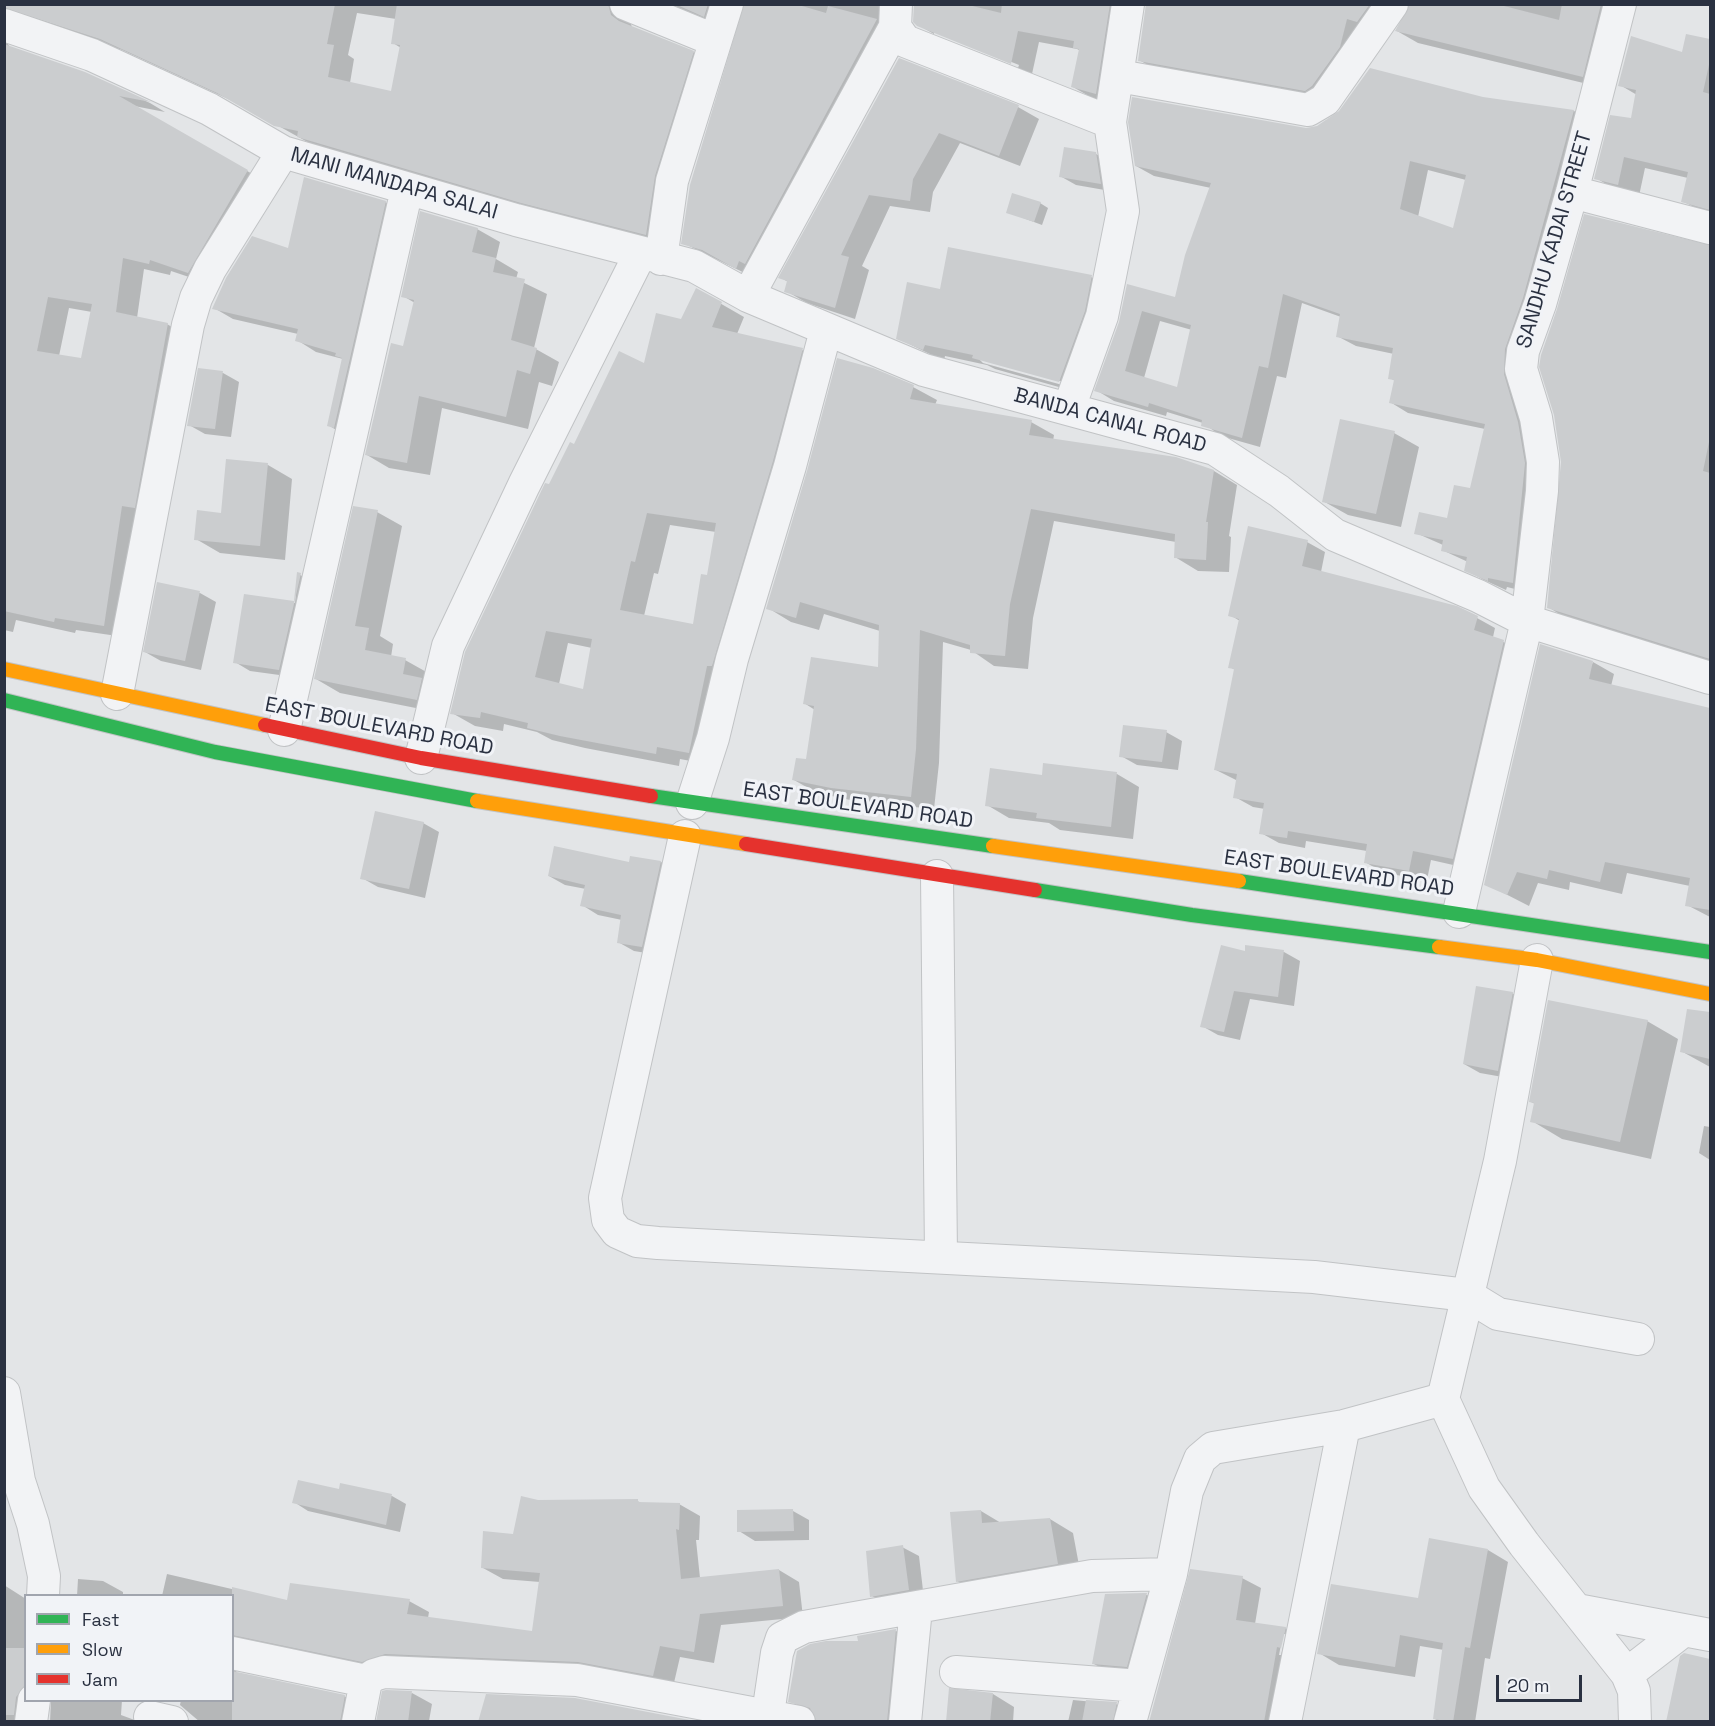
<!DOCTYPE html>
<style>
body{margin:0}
#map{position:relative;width:1715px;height:1726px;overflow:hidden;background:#e3e5e7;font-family:"Space Grotesk",sans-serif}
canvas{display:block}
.frame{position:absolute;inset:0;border:6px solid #2a3141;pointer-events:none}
.legend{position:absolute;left:24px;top:1594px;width:210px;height:108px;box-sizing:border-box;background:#f1f3f7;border:2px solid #a1a5ae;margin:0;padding:8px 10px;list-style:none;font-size:18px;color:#2a3141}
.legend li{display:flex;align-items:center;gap:12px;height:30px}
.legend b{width:30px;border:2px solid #a1a5ae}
.scale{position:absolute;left:1496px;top:1675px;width:86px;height:27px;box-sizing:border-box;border:3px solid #2a3141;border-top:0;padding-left:8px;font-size:18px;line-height:21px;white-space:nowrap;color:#2a3141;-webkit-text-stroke:4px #f1f3f7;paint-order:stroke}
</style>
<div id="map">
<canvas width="1715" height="1726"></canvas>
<div class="frame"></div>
<ul class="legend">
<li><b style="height:8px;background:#30b455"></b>Fast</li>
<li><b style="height:8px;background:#ff9f0a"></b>Slow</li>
<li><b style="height:8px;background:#e5322d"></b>Jam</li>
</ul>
<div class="scale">20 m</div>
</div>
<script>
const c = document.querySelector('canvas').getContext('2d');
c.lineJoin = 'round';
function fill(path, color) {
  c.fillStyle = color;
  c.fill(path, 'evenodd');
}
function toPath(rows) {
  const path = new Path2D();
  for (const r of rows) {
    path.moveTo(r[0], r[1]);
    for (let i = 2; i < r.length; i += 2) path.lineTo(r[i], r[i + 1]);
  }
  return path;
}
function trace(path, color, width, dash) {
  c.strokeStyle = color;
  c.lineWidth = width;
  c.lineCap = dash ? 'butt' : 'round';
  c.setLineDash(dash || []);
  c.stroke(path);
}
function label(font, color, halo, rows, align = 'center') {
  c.font = font + ' "Space Grotesk",sans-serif';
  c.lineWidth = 6;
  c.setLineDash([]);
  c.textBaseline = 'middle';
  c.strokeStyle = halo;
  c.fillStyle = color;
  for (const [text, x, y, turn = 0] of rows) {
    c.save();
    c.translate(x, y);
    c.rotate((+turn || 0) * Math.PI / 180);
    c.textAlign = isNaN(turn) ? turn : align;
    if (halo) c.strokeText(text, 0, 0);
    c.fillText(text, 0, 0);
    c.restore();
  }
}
fill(toPath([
 [4,4,634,4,629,19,632,27,693,52,714,65,667,246,320,149,239,104,122,50,32,19,7,42,10,48,85,73,150,103,165,112,134,106,268,183,210,284,171,271,170,275,144,269,137,318,167,324,188,337,124,637,76,630,75,633,16,620,13,632,4,630],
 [357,13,396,19,393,43,401,48,392,93,350,83,354,59,348,55],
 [69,308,92,312,82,360,59,356],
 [670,4,735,4,725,27],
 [746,4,904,4,757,279,683,243],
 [914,4,1135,4,1117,105,1094,99,1073,87,1081,51,1077,49,1039,42,1032,74,935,35,1018,68,1019,65,934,31,934,34,918,25],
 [1147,4,1399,4,1333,98,1160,72,1139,60],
 [1411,4,1627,4,1604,88,1418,43,1397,31],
 [1687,35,1710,41,1710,215,1682,201,1688,178,1645,168,1639,196,1616,190,1596,178,1632,120,1637,95,1620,85,1683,54],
 [899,60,1018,107,1039,119,1020,166,960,143,933,192,930,212,890,206,862,266,869,270,855,319,807,303,786,291,788,282,780,277],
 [1482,98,1574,111,1592,122,1523,360,1536,434,1531,593,1507,587,1506,590,1484,580,1466,570,1468,562,1442,550,1443,545,1416,533,1449,520,1472,490,1485,429,1408,413,1390,402,1395,381,1390,378,1394,354,1356,346,1337,336,1341,317,1302,303,1286,378,1277,376,1260,447,1221,436,1203,423,1167,412,1166,416,1114,401,1096,390,1120,322,1128,286,1176,299,1211,188,1154,176,1136,166,1306,129],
 [1428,170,1466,180,1454,230,1418,217],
 [1160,321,1192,330,1178,388,1144,378],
 [1096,154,1112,163,1116,192,1076,185,1060,176],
 [385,202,405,213,348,437,328,425,343,359,316,352,297,340,298,334,233,319,214,308,289,250],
 [1040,203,1048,208,1042,225,1007,212],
 [477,229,500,242,496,259,518,272,516,279,547,294,534,348,559,362,552,386,539,382,528,429,442,408,430,475,389,468,367,455,404,347,415,303,403,296],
 [1706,247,1710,247,1710,664,1569,620,1548,607],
 [1091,277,1112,289,1080,393,995,369,987,365,945,356,944,361,897,338,941,290],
 [978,358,1067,383,1066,386,983,363],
 [697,290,744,317,737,334,802,350,825,363,712,765,680,759,679,766,585,748,552,740,537,732,504,724,503,731,475,726,452,713,550,486,575,446,682,321],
 [670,525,716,532,708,576,695,625,644,616,654,573,658,574],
 [568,643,592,648,584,690,559,684],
 [199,369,223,373,239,382,231,437,205,434,189,425],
 [913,387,937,400,935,405,1031,422,1054,435,1053,441,1214,471,1237,485,1229,536,1231,537,1229,572,1198,571,1175,557,1176,542,1054,521,1033,618,1028,669,994,666,971,650,943,642,939,763,934,809,855,801,817,793,794,780,807,761,815,710,804,703,879,668,880,631,824,614,819,630,791,622,768,608],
 [1394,433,1419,447,1401,527,1348,515,1323,501],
 [227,461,268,465,292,479,285,560,220,553,196,539,222,514],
 [377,512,402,526,380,636,393,644,391,657,405,660,430,674,441,713,340,693,316,679],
 [1307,542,1325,552,1321,572,1477,618,1495,628,1493,637,1522,651,1471,869,1431,860,1427,880,1384,873,1365,862,1367,851,1306,841,1305,848,1279,843,1261,833,1265,809,1253,807,1235,797,1238,781,1216,770,1235,670,1230,667,1240,621,1230,615],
 [298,574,316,583,294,677,250,671,235,662,246,595,295,603],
 [158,584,200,593,216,602,201,670,161,661,145,652],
 [1593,662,1614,674,1611,686,1710,713,1710,917,1687,905,1690,886,1627,873,1622,894,1570,882,1569,890,1538,883,1529,906,1486,884],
 [1166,732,1182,741,1178,770,1137,765,1121,756],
 [1045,765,1117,774,1139,787,1133,839,1060,830,1049,823,1009,818,987,805,1043,776],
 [423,823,439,832,425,898,378,887,362,878],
 [661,862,677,871,658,955,634,951,618,942,622,920,598,915,582,905,586,889,565,885,549,876],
 [1247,947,1284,952,1300,961,1294,1006,1250,999,1240,1040,1218,1035,1202,1026,1246,953],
 [1512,993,1528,1003,1514,1079,1480,1073,1464,1064],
 [1687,1015,1710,1021,1710,1067,1681,1051],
 [1647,1021,1678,1039,1651,1159,1562,1139,1532,1121,1535,1104,1531,1102],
 [1704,1126,1710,1127,1710,1160,1699,1153],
 [340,1491,392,1496,406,1504,400,1532,308,1511,294,1502],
 [538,1501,637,1501,642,1503,679,1504,700,1516,699,1540,696,1540,700,1578,779,1570,799,1582,803,1617,721,1625,714,1663,680,1657,673,1687,234,1662,237,1674,344,1696,365,1708,363,1722,200,1722,180,1705,181,1700,232,1700,232,1596,162,1596,167,1574,288,1602,409,1601,429,1612,428,1618,533,1632,540,1582,503,1579,483,1568,514,1535],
 [793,1511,809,1520,809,1540,755,1541,739,1531],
 [981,1511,1001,1523,1050,1519,1073,1533,1081,1576,980,1594,957,1581],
 [902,1547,919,1556,924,1599,888,1605,872,1596],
 [1488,1550,1508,1562,1490,1659,1485,1658,1475,1722,1440,1722,1435,1719,1444,1650,1420,1646,1415,1677,1339,1665,1319,1653,1419,1600],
 [1242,1578,1261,1588,1255,1624,1285,1628,1303,1639,1279,1722,1150,1722],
 [1283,1634,1286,1634,1281,1655,1279,1655],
 [78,1579,103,1581,123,1592,123,1596,77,1596],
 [4,1585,26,1599,26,1700,36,1722,4,1722],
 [1106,1595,1147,1595,1162,1604,1143,1675,1110,1673,1094,1664],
 [896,1631,916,1642,910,1722,818,1722,816,1714,790,1701,860,1642],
 [1684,1655,1710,1660,1710,1722,1668,1722],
 [412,1693,432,1704,429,1721,432,1722,376,1722],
 [993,1694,1014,1707,1013,1722,948,1722],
 [51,1700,122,1700,121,1715,140,1722,50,1722],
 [1073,1700,1116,1704,1134,1714,1133,1722,1068,1722]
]), '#0003');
fill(toPath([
 [4,4,335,4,327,44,334,45,328,77,391,91,400,45,391,44,397,4,608,4,611,15,619,21,694,51,655,176,646,235,521,203,297,137,298,131,274,126,217,93,100,39,4,8],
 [675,4,708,4,704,17],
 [744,4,795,4,826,13,828,6,877,19,745,264,739,261,736,269,702,250,681,244,690,185],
 [914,4,964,4,1001,13,1002,4,1110,4,1096,94,1071,87,1079,49,1073,48,1074,41,1018,31,1011,64,917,26,913,22],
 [1146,4,1370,4,1357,22,1347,19,1340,47,1312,86,1305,91,1138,61],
 [1410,4,1496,4,1559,20,1562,4,1601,4,1583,77,1395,31],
 [1686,34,1710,39,1710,60,1703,92,1710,94,1710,210,1681,202,1688,172,1624,157,1618,185,1594,179,1610,115,1631,118,1636,90,1618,86,1631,36,1682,52],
 [4,44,85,72,151,102,119,96,248,170,188,273,150,260,149,264,123,258,116,312,168,323,135,508,122,506,104,626,55,618,54,622,4,611],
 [48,297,92,304,81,358,37,351],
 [899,58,1019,105,999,156,939,133,913,179,910,201,869,195,841,255,849,257,835,308,784,292,787,281,778,278],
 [1370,68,1483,97,1574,110,1523,298,1505,349,1504,374,1518,422,1525,463,1513,583,1488,578,1488,581,1464,571,1467,557,1441,551,1443,540,1414,534,1419,512,1447,518,1454,485,1470,488,1485,424,1389,403,1394,380,1388,379,1393,348,1336,337,1340,314,1283,294,1268,368,1259,366,1242,438,1201,426,1202,420,1149,403,1148,407,1094,391,1119,322,1127,284,1175,297,1185,255,1211,183,1135,166,1128,122,1132,97,1306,128,1317,126,1339,111],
 [1410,161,1466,175,1453,228,1400,209],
 [1142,311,1191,325,1177,387,1125,371],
 [1064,147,1096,152,1101,184,1059,177],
 [304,177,386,201,334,428,327,426,342,358,335,356,336,353,295,341,298,329,212,309,226,278,252,236,288,248],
 [1012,193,1041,202,1034,222,1006,213],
 [420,211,478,228,472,252,496,258,493,272,525,279,511,340,537,348,530,374,517,370,506,417,419,396,407,463,365,455,391,343,403,346,414,300,401,297],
 [1584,214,1710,245,1710,437,1703,471,1710,473,1710,659,1547,608,1561,462,1554,415,1539,367,1541,355,1557,309],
 [948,247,1092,275,1085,311,1059,382,972,358,973,355,925,345,923,350,896,339,907,282,940,289],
 [696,288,722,302,712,327,803,348,773,461,712,666,707,666,689,753,657,747,656,754,560,736,527,728,528,723,481,712,480,718,450,714,465,652,545,483,549,484,570,442,574,444,619,351,644,363,656,313,681,319],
 [647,513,716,523,707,575,701,574,693,624,620,610,631,561,635,562],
 [546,631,592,639,583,689,535,677],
 [837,358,873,368,914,385,910,399,1032,420,1029,435,1176,457,1214,470,1206,522,1208,522,1206,560,1174,558,1175,534,1031,509,1010,604,1005,656,970,653,970,645,920,630,916,749,911,797,831,788,792,780,796,758,806,759,814,706,803,704,811,657,878,667,879,625,800,602,796,618,766,609,807,471],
 [198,368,223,371,215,429,187,426],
 [1340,419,1395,431,1376,514,1322,502],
 [226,459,268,463,260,546,194,540,197,510,221,513],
 [353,506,378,510,355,626,369,628,365,650,406,658,403,674,422,678,417,700,314,679],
 [1248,526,1308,540,1302,566,1457,606,1478,616,1474,630,1504,640,1453,859,1413,851,1409,871,1364,863,1367,844,1288,831,1287,838,1259,834,1264,803,1233,798,1237,774,1214,770,1234,669,1228,668,1239,619,1228,616],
 [297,572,301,573,279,670,233,663,244,594,294,601],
 [157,582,200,591,185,661,143,652],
 [1540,644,1593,661,1589,679,1710,708,1710,910,1685,906,1690,878,1605,862,1600,882,1549,870,1547,879,1517,872,1507,895,1484,885],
 [1123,725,1167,730,1162,762,1119,757],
 [1043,763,1117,772,1111,827,1036,818,1037,813,985,806,990,768,1042,775],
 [375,811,424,822,409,889,360,879],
 [554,846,629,862,630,856,661,861,642,947,617,943,621,915,580,906,585,885,548,876],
 [1221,945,1245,951,1245,945,1284,950,1278,997,1234,991,1224,1032,1200,1027],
 [1476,986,1513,992,1498,1071,1463,1064],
 [1548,1000,1648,1020,1620,1142,1530,1122,1534,1103,1529,1102],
 [1687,1009,1710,1012,1710,1059,1680,1052],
 [298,1480,339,1489,340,1483,392,1494,386,1525,292,1503],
 [521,1496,538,1500,638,1499,638,1502,680,1503,679,1530,676,1529,681,1579,779,1569,783,1606,700,1614,694,1652,660,1646,653,1676,578,1662,385,1654,362,1662,232,1635,232,1587,287,1600,290,1583,410,1599,407,1614,532,1631,540,1573,481,1568,483,1531,513,1534],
 [793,1509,794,1531,737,1532,737,1510],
 [981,1510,982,1523,1050,1518,1058,1564,956,1582,950,1512],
 [1429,1538,1488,1549,1470,1648,1465,1647,1453,1722,1433,1719,1443,1643,1400,1635,1395,1667,1317,1654,1331,1584,1418,1598],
 [903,1545,909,1590,870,1597,866,1551],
 [1190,1569,1243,1576,1236,1620,1286,1627,1281,1648,1277,1647,1264,1722,1149,1722],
 [1144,1593,1147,1593,1127,1667,1092,1664,1105,1594],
 [896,1629,887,1722,816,1722,810,1708,788,1702,797,1651,810,1644,826,1641,858,1641,857,1636],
 [4,1648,25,1648,26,1685,16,1697,14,1715,4,1715],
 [1684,1653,1710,1659,1710,1722,1666,1722,1680,1656],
 [232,1671,345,1695,340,1722,232,1722],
 [949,1688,993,1693,990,1722,946,1722],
 [386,1690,412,1691,408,1722,376,1722,382,1691],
 [486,1694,575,1698,700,1722,478,1722],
 [1086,1700,1117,1702,1113,1722,1082,1722]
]), '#cbcdcf');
const street = toPath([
 [626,4,714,40],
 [896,4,895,27,905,41,1110,122],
 [4,25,92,55,209,109,283,152,516,220,694,266,748,296,924,370,1215,449,1279,491,1335,535,1478,596,1527,621,1710,678],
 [1119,76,1308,110,1325,100,1392,4],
 [1572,192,1710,228],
 [661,259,672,181,727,4],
 [748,296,895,27],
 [1069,408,1102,316,1123,211,1110,122,1128,4],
 [117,694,188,325,196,298,210,269,283,152],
 [284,730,407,189],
 [421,758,448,646,524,485,640,254],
 [692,803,713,738,732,659,790,466,826,330],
 [685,836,605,1198,608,1220,617,1232,637,1241,658,1243,1314,1277,1467,1295,1498,1314,1638,1339],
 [937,876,941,1256],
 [1459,912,1527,621,1542,491,1543,462,1536,418,1521,369,1523,351,1540,304,1572,192,1620,4],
 [4,1393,19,1481,33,1524,44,1576,43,1596],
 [1443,1399,1484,1488,1524,1544,1627,1674,1634,1691,1635,1722],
 [1577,1610,1710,1635],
 [232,1653,366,1681,374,1675,384,1672,577,1680,799,1722],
 [956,1672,1140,1686],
 [1627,1674,1684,1630],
 [768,1714,777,1653,782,1638,804,1627,1092,1576,1171,1574],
 [150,1717,172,1722],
 [31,1722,34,1700],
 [358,1722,366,1681],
 [905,1722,916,1608],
 [1130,1722,1171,1574,1187,1491,1200,1459,1213,1448,1344,1426,1443,1399,1500,1161,1537,960],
 [1285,1722,1344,1426]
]);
const fast = toPath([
 [4,700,215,752,477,801],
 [651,796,993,846],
 [1239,881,1710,952],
 [1035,890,1192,915,1439,947]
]);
const slow = toPath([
 [4,669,265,725],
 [477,801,746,844],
 [993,846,1239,881],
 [1439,947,1537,960,1710,994]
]);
const jam = toPath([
 [265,725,421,758,651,796],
 [746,844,1035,890]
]);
trace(street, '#c1c3c5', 34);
trace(fast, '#c1c3c5', 16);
trace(slow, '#c1c3c5', 16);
trace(jam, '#c1c3c5', 16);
trace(street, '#f2f3f5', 32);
trace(fast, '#30b455', 14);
trace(slow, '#ff9f0a', 14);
trace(jam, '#e5322d', 14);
label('21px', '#2a3141', '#f1f3f7', [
 ["MANI MANDAPA SALAI",394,184,16],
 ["SANDHU KADAI STREET",1555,240,-74],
 ["BANDA CANAL ROAD",1110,421,15],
 ["EAST BOULEVARD ROAD",379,727,11],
 ["EAST BOULEVARD ROAD",858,806,8],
 ["EAST BOULEVARD ROAD",1339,874,8]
]);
</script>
